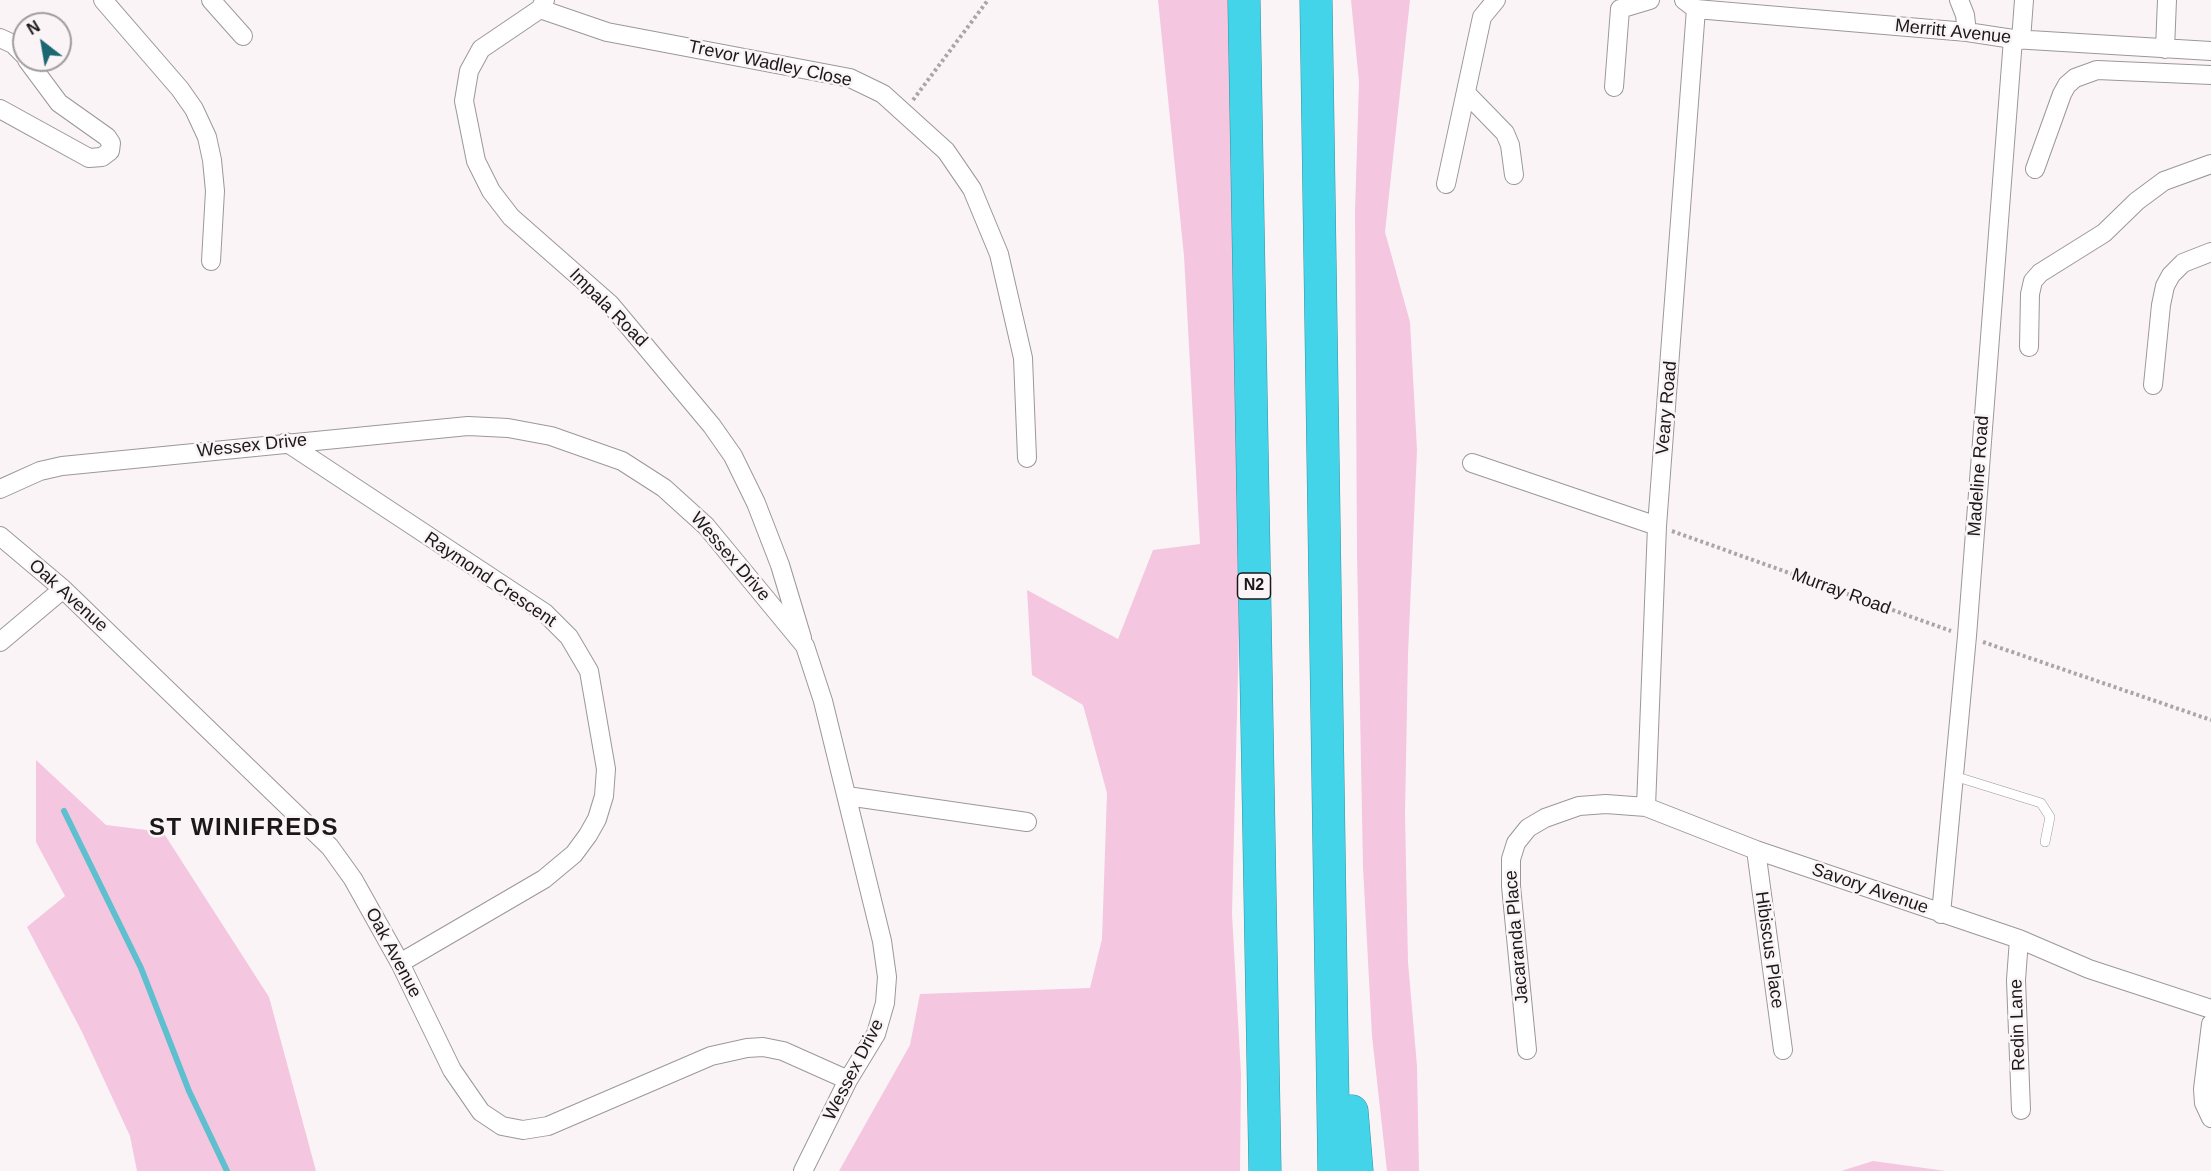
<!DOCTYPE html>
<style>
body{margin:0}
#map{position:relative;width:2211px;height:1171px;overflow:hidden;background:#faf4f7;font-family:Arial,sans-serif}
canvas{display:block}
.north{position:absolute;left:12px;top:12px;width:60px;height:60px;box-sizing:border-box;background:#faf4f7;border:2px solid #a09c9e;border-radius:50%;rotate:329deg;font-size:16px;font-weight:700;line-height:24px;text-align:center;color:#1a1819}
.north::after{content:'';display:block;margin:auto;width:21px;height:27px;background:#1c6771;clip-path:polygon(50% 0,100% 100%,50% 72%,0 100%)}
</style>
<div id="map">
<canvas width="2211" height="1171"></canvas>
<div class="north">N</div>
</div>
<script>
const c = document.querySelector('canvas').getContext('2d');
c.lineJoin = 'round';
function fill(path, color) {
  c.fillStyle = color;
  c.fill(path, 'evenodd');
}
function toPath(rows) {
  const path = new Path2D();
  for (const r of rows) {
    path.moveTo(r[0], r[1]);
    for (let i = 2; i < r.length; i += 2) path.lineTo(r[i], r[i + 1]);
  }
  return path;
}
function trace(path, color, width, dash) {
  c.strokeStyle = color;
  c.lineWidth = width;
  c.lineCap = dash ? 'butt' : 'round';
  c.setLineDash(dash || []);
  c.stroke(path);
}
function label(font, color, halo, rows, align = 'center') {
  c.font = font + ' Arial,sans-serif';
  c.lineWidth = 5;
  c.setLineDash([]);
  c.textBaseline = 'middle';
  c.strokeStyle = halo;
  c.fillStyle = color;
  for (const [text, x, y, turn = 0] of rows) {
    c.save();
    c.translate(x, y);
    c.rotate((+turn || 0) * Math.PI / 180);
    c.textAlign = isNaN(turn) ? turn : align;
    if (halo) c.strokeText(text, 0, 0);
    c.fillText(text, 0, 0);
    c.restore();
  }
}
fill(toPath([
 [1158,0,1228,0,1237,340,1240,593,1232,914,1241,1074,1240,1171,839,1171,910,1045,920,994,1090,988,1102,939,1107,793,1083,705,1032,675,1027,590,1118,639,1153,550,1200,544,1184,256],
 [1351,0,1410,0,1385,232,1410,322,1417,450,1408,654,1405,814,1408,962,1417,1066,1419,1171,1387,1171,1372,1036,1363,867,1357,554,1355,212,1359,82],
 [36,760,106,825,163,832,269,997,316,1171,137,1171,130,1136,82,1032,27,927,65,896,36,842],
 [1873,1161,1946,1171,1947,1171,1841,1171]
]), '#f5c6e0');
trace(toPath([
 [64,811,141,968,189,1091,227,1171]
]), '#5ebfce', 6);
const service = toPath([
 [1954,776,2041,803,2050,817,2045,842]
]);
const minor = toPath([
 [103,0,180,89,194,109,207,137,212,160,215,191,211,261],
 [211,0,243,36],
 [545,0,540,9,481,49,469,71,464,101,476,161,491,191,511,217,610,304,712,426,733,456,756,503,780,565,802,638],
 [1684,0,1696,9,1967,32,2013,39,2211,51],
 [1959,0,1965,15,1967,32],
 [540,9,607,32,850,78,883,94,946,151,972,189,999,254,1023,358,1027,458],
 [1620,9,1650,0],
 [0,38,13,44,24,55],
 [2021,40,2024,0],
 [2165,49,2167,0],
 [1614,87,1620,9],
 [1466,93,1505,133,1510,145,1514,175],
 [0,109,89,158,102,157,110,151,111,143,107,137,59,103,27,60],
 [2035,169,2062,94,2067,85,2075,78,2097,70,2211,75],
 [1446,184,1482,17,1496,0],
 [2029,347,2030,294,2033,281,2040,273,2104,233,2137,201,2164,181,2211,164],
 [2153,385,2161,305,2165,286,2171,275,2183,263,2211,252],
 [286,442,545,613,569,637,589,671,606,769,604,796,597,819,588,835,574,854,544,879,400,963],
 [1472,463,1657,526],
 [0,489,40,471,62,466,468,426,508,428,551,436,622,461,664,488,706,526,805,646,823,701,882,941,887,977,885,1003,876,1034,848,1080,803,1171],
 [0,536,63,589,330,847,353,879,400,963,452,1070,481,1112,502,1126,523,1130,548,1126,711,1056,747,1048,763,1047,783,1051,848,1080],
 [0,642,63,589],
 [847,796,1027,822],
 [1646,807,1657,526,1696,9],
 [1756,850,1783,1050],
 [1941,914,1967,636,2013,39],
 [2019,939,2016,980,2021,1110],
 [2211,1024,2203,1089,2204,1103,2211,1118],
 [1527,1050,1511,886,1511,859,1516,843,1528,828,1545,818,1579,806,1606,804,1646,807,1756,850,2019,939,2089,969,2211,1009]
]);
const motorway = toPath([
 [1244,0,1265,1171],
 [1316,0,1334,1171],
 [1352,1111,1357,1171]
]);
trace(service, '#9c979a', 10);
trace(minor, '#9c979a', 20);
trace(motorway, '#3592a0', 33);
trace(toPath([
 [913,100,988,0],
 [1672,531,1951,631],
 [1983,642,2211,720]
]), '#aaa6a8', 4, [3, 3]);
trace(service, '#fff', 9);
trace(minor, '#fff', 18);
trace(motorway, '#43d4e9', 32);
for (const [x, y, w] of [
 [1254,586,33]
]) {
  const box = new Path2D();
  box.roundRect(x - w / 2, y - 13, w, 26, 4.5);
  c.fillStyle = '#faf4f7';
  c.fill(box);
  trace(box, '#1a1819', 1.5);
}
label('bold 16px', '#1a1819', null, [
 ["N2",1254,586]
]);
label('18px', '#1a1819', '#faf4f7', [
 ["Merritt Avenue",1953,32,6],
 ["Trevor Wadley Close",770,64,12],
 ["Impala Road",608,308,45],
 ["Veary Road",1667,408,-85],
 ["Wessex Drive",252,446,-6],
 ["Madeline Road",1979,476,-86],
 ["Wessex Drive",730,557,49],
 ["Raymond Crescent",490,580,34],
 ["Murray Road",1841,592,20],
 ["Oak Avenue",68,596,42],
 ["Savory Avenue",1870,889,19],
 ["Jacaranda Place",1517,937,-95],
 ["Hibiscus Place",1769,950,82],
 ["Oak Avenue",393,953,62],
 ["Redin Lane",2018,1025,-92],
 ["Wessex Drive",854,1070,-63]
]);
c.letterSpacing = '1.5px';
label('bold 24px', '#1a1819', '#faf4f7', [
 ["ST WINIFREDS",244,828]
]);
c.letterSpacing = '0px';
</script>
